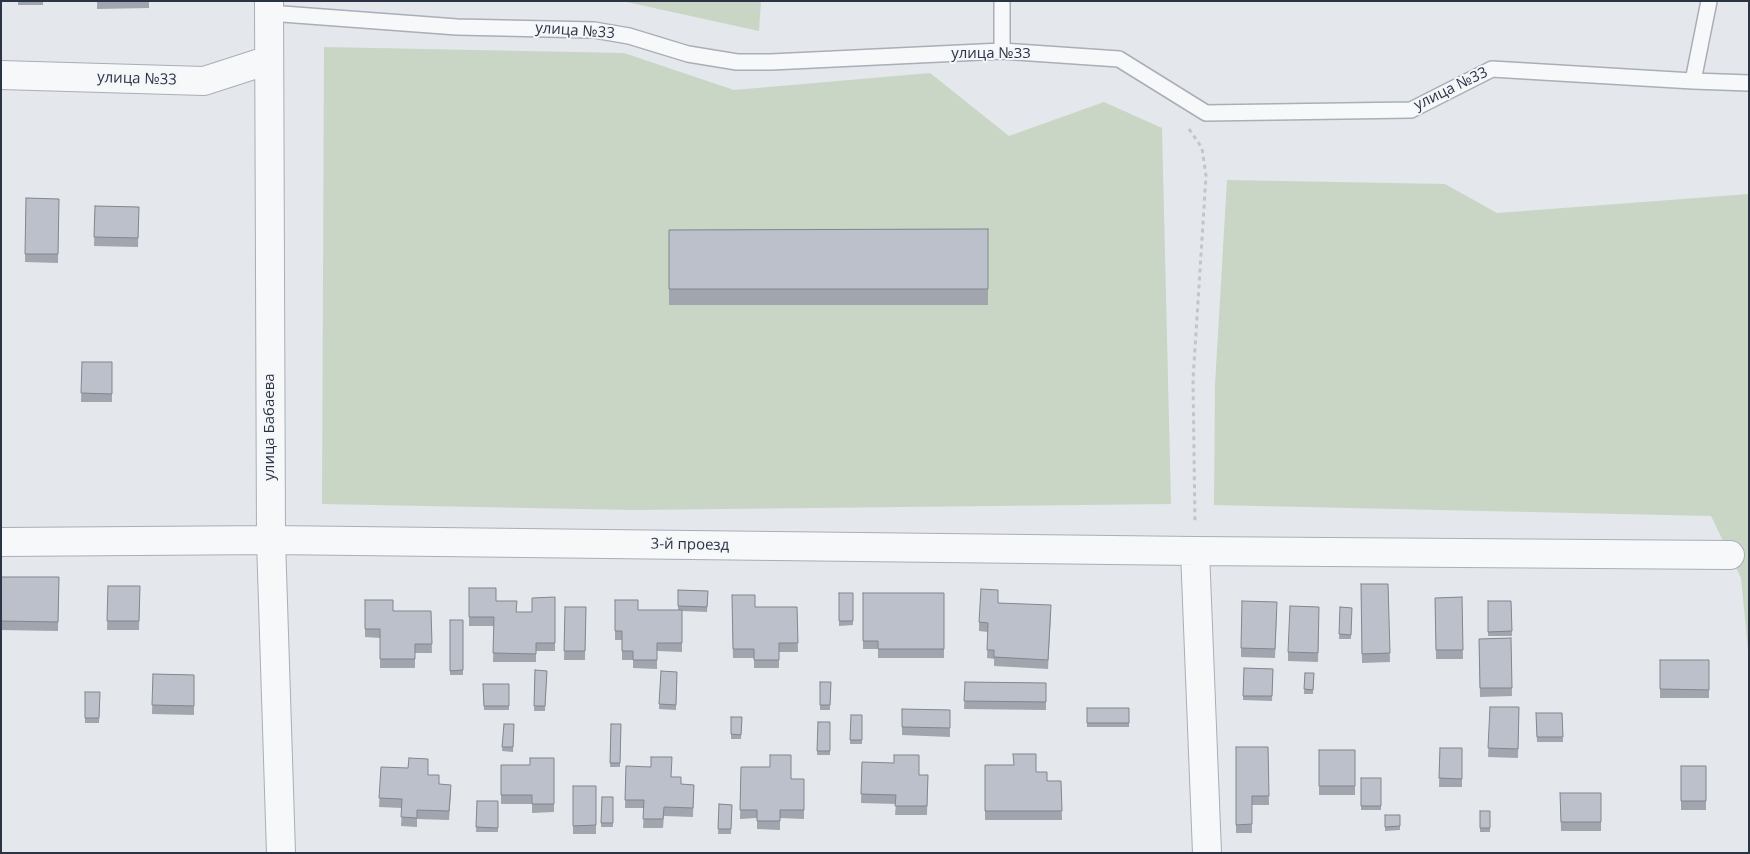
<!DOCTYPE html>
<meta charset="utf-8">
<style>
body{margin:0}
#map{position:relative;width:1750px;height:854px;overflow:hidden;background:#e4e7ec;font-family:"Open Sans",sans-serif}
canvas{display:block}
.frame{position:absolute;inset:0;border:2px solid #2b3445;pointer-events:none}
</style>
<div id="map">
<canvas width="1750" height="854"></canvas>
<div class="frame"></div>
</div>
<script>
const c = document.querySelector('canvas').getContext('2d');
c.lineJoin = 'round';
function fill(path, color) {
  c.fillStyle = color;
  c.fill(path, 'evenodd');
}
function toPath(rows) {
  const path = new Path2D();
  for (const r of rows) {
    path.moveTo(r[0], r[1]);
    for (let i = 2; i < r.length; i += 2) path.lineTo(r[i], r[i + 1]);
  }
  return path;
}
function trace(path, color, width, dash) {
  c.strokeStyle = color;
  c.lineWidth = width;
  c.lineCap = dash ? 'butt' : 'round';
  c.setLineDash(dash || []);
  c.stroke(path);
}
function label(font, color, halo, rows, align = 'center') {
  c.font = font + ' "Open Sans",sans-serif';
  c.lineWidth = 4;
  c.setLineDash([]);
  c.textBaseline = 'middle';
  c.strokeStyle = halo;
  c.fillStyle = color;
  for (const [text, x, y, turn = 0] of rows) {
    c.save();
    c.translate(x, y);
    c.rotate((+turn || 0) * Math.PI / 180);
    c.textAlign = isNaN(turn) ? turn : align;
    if (halo) c.strokeText(text, 0, 0);
    c.fillText(text, 0, 0);
    c.restore();
  }
}
fill(toPath([
 [622,1,761,1,759,31],
 [324,47,624,53,734,90,930,73,1009,136,1104,102,1162,128,1171,504,634,510,322,504],
 [1227,180,1445,184,1497,213,1749,194,1749,660,1741,578,1711,516,1214,505,1215,385]
]), '#c9d6c5');
const service = toPath([
 [1002,1,1002,51],
 [269,13,457,27,594,30,629,36,688,54,737,62,771,62,1002,51,1119,59,1206,113,1411,110,1492,69,1693,81,1749,83],
 [1693,81,1709,1]
]);
const minor = toPath([
 [269,1,271,540,281,853],
 [1,75,204,81,269,60],
 [1,542,271,540,1195,551,1730,555],
 [1195,551,1207,853]
]);
trace(service, '#a9aeb7', 18);
trace(minor, '#a9aeb7', 30);
trace(toPath([
 [1189,129,1202,148,1206,176,1193,380,1195,523]
]), '#c2c5cb', 3, [4, 4]);
trace(service, '#f7f8fa', 15);
trace(minor, '#f7f8fa', 28);
fill(toPath([
 [18,1,43,1,43,5,18,5],
 [97,1,149,1,149,8,97,9],
 [26,198,59,199,58,263,25,262],
 [95,206,139,207,138,247,94,246],
 [988,229,988,305,669,305,669,230],
 [82,362,112,362,112,402,81,402],
 [1,577,59,577,58,631,1,630],
 [1361,584,1388,584,1390,662,1362,663],
 [108,586,140,586,139,630,107,630],
 [469,588,517,612,532,612,555,597,555,651,536,651,536,662,493,662,494,626,469,626],
 [678,590,708,591,707,612,682,611,682,652,657,651,657,669,633,668,633,660,622,660,622,640,615,640,615,600,638,610,678,610],
 [839,593,853,593,853,625,839,626],
 [863,593,944,593,944,658,878,658,878,649,863,649],
 [732,595,755,607,797,607,798,652,779,652,779,668,754,668,754,658,733,658],
 [1462,597,1463,659,1436,659,1435,598],
 [365,600,393,611,431,611,432,653,415,653,415,668,380,668,380,638,365,637],
 [1488,601,1511,601,1512,636,1488,636],
 [998,603,1051,614,1048,669,994,666,994,659,987,658,988,632,979,631,979,622],
 [565,607,586,607,585,660,564,660],
 [1340,607,1352,608,1351,639,1339,639],
 [1277,611,1275,658,1241,657,1241,648],
 [1319,615,1318,662,1288,661,1288,652],
 [450,620,463,620,463,675,450,675],
 [1511,638,1512,696,1480,697,1479,639],
 [1660,660,1709,660,1709,698,1660,698],
 [1244,668,1273,669,1272,701,1243,700],
 [535,670,547,671,545,711,534,711],
 [661,671,677,672,676,710,659,709],
 [1305,673,1314,673,1313,694,1304,694],
 [153,674,194,675,194,715,152,714],
 [820,682,831,682,830,710,820,710],
 [965,682,1046,683,1046,710,964,709],
 [483,684,509,684,509,710,484,710],
 [85,692,100,692,99,723,85,723],
 [1490,707,1519,707,1518,758,1488,757],
 [1087,708,1129,708,1129,727,1087,727],
 [902,709,950,710,950,737,902,735],
 [1536,713,1562,713,1563,742,1537,742],
 [851,715,862,715,862,744,850,744],
 [731,717,742,717,741,739,731,739],
 [818,722,830,722,830,755,817,755],
 [504,724,514,724,513,752,502,751],
 [611,724,621,724,620,767,610,767],
 [1236,747,1268,747,1269,805,1252,805,1252,833,1236,833],
 [1440,748,1462,749,1462,787,1439,787],
 [1319,750,1355,750,1355,795,1319,795],
 [554,758,554,812,532,813,532,804,501,804,501,765,530,765],
 [862,762,919,775,928,775,927,815,895,815,896,804,861,803],
 [985,765,1036,772,1047,781,1061,781,1062,820,985,820],
 [626,766,671,777,681,784,694,785,693,817,664,816,663,828,643,828,644,808,625,808],
 [1681,766,1706,766,1706,810,1681,810],
 [381,767,428,775,451,793,449,820,417,819,417,827,401,826,402,808,379,807],
 [741,767,791,779,804,779,804,819,780,818,780,830,757,829,757,818,740,819],
 [1361,778,1381,778,1381,810,1361,810],
 [573,786,596,786,596,834,573,834],
 [1560,793,1601,793,1601,831,1561,831],
 [602,797,613,797,613,827,601,827],
 [477,801,498,801,498,832,476,832],
 [719,804,732,805,731,834,718,834],
 [1480,811,1490,811,1490,832,1480,832],
 [1385,815,1400,815,1400,830,1385,831]
]), '#a1a5ae');
const building = toPath([
 [26,198,59,199,58,254,25,254,26,198],
 [95,206,139,207,138,238,94,237,95,206],
 [988,229,988,289,669,289,669,230,988,229],
 [82,362,112,362,112,394,81,393,82,362],
 [1,577,59,577,58,622,1,621,1,577],
 [1361,584,1388,584,1390,653,1362,654,1361,584],
 [108,586,140,586,139,621,107,621,108,586],
 [469,588,496,588,496,601,517,601,516,612,532,612,532,598,555,597,555,643,536,643,536,654,493,653,494,617,469,617,469,588],
 [981,589,998,590,998,603,1051,605,1048,660,994,657,994,650,987,650,988,623,979,622,981,589],
 [678,590,708,591,707,607,678,606,678,590],
 [839,593,853,593,853,621,839,621,839,593],
 [863,593,944,593,944,649,878,649,878,641,863,641,863,593],
 [732,595,755,595,755,607,797,607,798,643,779,643,779,660,754,660,754,649,733,649,732,595],
 [1462,597,1463,650,1436,650,1435,598,1462,597],
 [365,600,393,600,393,611,431,611,432,644,415,644,415,659,380,659,380,629,365,629,365,600],
 [615,600,638,600,638,610,682,610,682,643,657,643,657,660,633,660,633,651,622,651,622,631,615,631,615,600],
 [1242,601,1277,602,1275,649,1241,648,1242,601],
 [1488,601,1511,601,1512,631,1488,632,1488,601],
 [1290,606,1319,607,1318,653,1288,652,1290,606],
 [565,607,586,607,585,651,564,651,565,607],
 [1340,607,1352,608,1351,635,1339,634,1340,607],
 [450,620,463,620,463,670,450,671,450,620],
 [1511,638,1512,688,1480,688,1479,639,1511,638],
 [1660,660,1709,660,1709,690,1660,689,1660,660],
 [1244,668,1273,669,1272,696,1243,696,1244,668],
 [535,670,547,671,545,706,534,706,535,670],
 [661,671,677,672,676,705,659,704,661,671],
 [1305,673,1314,673,1313,690,1304,689,1305,673],
 [153,674,194,675,194,706,152,705,153,674],
 [820,682,831,682,830,705,820,705,820,682],
 [965,682,1046,683,1046,702,964,701,965,682],
 [483,684,509,684,509,706,484,706,483,684],
 [85,692,100,692,99,718,85,718,85,692],
 [1490,707,1519,707,1518,749,1488,748,1490,707],
 [1087,708,1129,708,1129,723,1087,723,1087,708],
 [902,709,950,710,950,728,902,727,902,709],
 [1536,713,1562,713,1563,737,1537,737,1536,713],
 [851,715,862,715,862,740,850,740,851,715],
 [731,717,742,717,741,735,731,734,731,717],
 [818,722,830,722,830,751,817,751,818,722],
 [504,724,514,724,513,747,502,747,504,724],
 [611,724,621,724,620,763,610,763,611,724],
 [1236,747,1268,747,1269,796,1252,796,1252,824,1236,825,1236,747],
 [1440,748,1462,748,1462,779,1439,778,1440,748],
 [1319,750,1355,750,1355,786,1319,786,1319,750],
 [1013,754,1036,754,1036,772,1047,772,1047,781,1061,781,1062,811,985,811,985,765,1014,765,1013,754],
 [770,755,791,755,791,779,804,779,804,810,780,810,780,821,757,821,757,810,740,810,741,767,770,767,770,755],
 [894,755,919,755,919,775,928,775,927,806,895,806,896,795,861,794,862,762,894,763,894,755],
 [651,757,672,757,671,777,681,777,681,784,694,785,693,808,664,807,663,819,643,819,644,800,625,800,626,766,651,767,651,757],
 [409,758,428,759,428,775,439,775,439,784,451,785,449,811,417,810,417,818,401,817,402,799,379,798,381,767,408,768,409,758],
 [530,758,554,758,554,804,532,804,532,795,501,795,501,765,530,765,530,758],
 [1681,766,1706,766,1706,801,1681,801,1681,766],
 [1361,778,1381,778,1381,806,1361,806,1361,778],
 [573,786,596,786,596,825,573,826,573,786],
 [1560,793,1601,793,1601,822,1561,822,1560,793],
 [602,797,613,797,613,823,601,823,602,797],
 [477,801,498,801,498,828,476,827,477,801],
 [719,804,732,805,731,829,718,829,719,804],
 [1480,811,1490,811,1490,828,1480,828,1480,811],
 [1385,815,1400,815,1400,826,1385,827,1385,815]
]);
fill(building, '#bbc0ca');
trace(building, '#83868d', 1);
label('15px', '#2b3445', '#f4f6f9', [
 ["улица №33",575,31,4],
 ["улица №33",991,54],
 ["улица №33",137,79,2],
 ["улица №33",1451,89,-26],
 ["улица Бабаева",270,427,-90],
 ["3-й проезд",690,545,1]
]);
</script>
